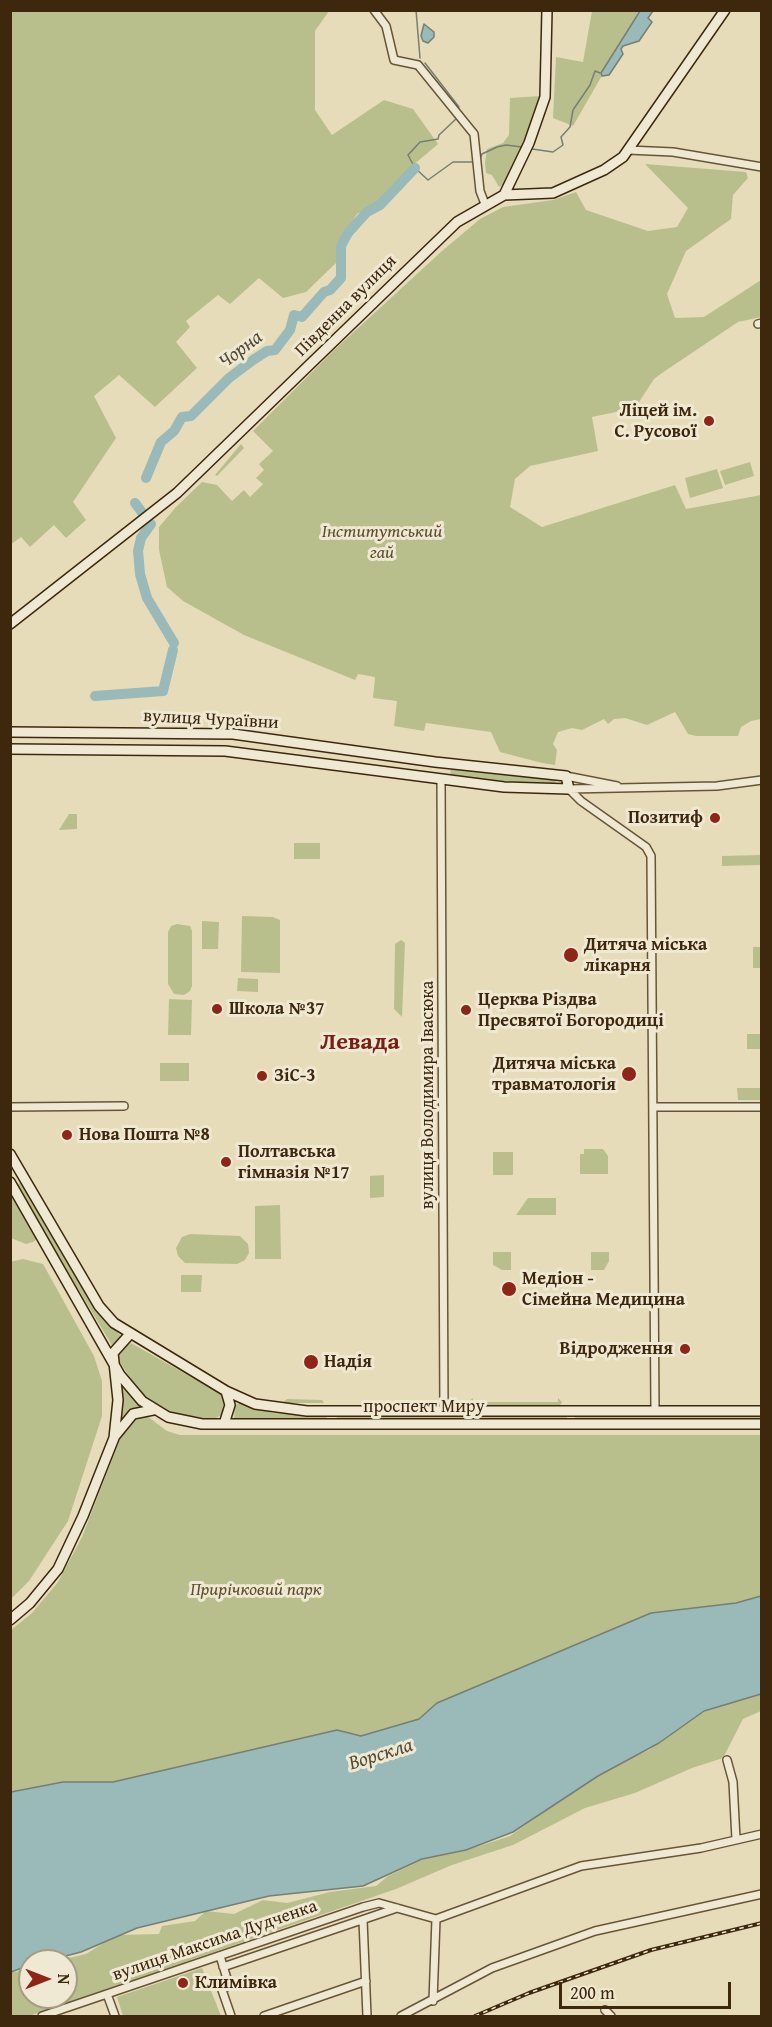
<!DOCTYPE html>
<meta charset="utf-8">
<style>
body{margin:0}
#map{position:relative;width:772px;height:2027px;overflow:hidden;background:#e6dcb9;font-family:"Gentium Book Plus",serif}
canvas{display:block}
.frame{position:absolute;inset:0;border:12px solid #3e280d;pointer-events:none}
.north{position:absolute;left:18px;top:1949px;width:60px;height:60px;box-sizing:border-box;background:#efe8d2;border:2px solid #a89b83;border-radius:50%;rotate:90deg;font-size:16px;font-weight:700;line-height:24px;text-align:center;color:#3e280d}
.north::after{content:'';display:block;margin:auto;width:21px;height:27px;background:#8f2418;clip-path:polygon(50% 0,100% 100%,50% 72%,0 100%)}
.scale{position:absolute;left:559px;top:1982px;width:172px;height:27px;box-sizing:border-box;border:3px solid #3e280d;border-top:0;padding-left:8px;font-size:18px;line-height:21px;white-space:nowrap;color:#3e280d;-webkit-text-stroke:4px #efe8d2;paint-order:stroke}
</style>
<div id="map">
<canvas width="772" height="2027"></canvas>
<div class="frame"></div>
<div class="north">N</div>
<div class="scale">200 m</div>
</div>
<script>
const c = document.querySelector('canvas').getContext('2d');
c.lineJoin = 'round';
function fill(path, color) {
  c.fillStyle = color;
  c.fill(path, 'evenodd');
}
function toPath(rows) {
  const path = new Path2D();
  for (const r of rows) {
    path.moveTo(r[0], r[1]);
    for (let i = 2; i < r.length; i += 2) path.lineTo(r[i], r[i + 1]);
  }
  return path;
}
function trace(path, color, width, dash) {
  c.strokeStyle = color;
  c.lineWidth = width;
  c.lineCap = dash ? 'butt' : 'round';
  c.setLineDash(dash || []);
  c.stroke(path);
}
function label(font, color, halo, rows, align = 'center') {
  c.font = font + ' "Gentium Book Plus",serif';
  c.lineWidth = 6;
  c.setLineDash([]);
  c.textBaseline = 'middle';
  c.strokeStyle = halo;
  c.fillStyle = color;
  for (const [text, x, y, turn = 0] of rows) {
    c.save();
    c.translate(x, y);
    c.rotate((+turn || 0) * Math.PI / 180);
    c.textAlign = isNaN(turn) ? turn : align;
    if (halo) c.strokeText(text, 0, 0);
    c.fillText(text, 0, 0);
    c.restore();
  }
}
fill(toPath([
 [11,10,329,11,315,31,315,110,332,135,384,100,413,109,438,144,411,167,383,200,357,214,342,238,336,263,306,292,283,298,259,278,230,304,218,295,186,321,190,327,176,342,197,368,155,407,119,375,94,396,116,438,73,502,86,520,66,538,54,525,30,547,21,537,10,545],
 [592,11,639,11,573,126,553,118,556,57,583,62],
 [540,96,535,117,509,181,499,187,492,175,486,173,485,163,487,149,503,143,509,135,510,98],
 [645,164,746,172,748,178,733,195,731,219,686,251,667,294,675,318,704,317,761,280,761,317,738,322,662,373,654,379,635,408,592,417,598,451,530,466,515,479,510,507,542,527,675,485,686,509,761,495,761,719,751,721,741,727,738,736,696,736,688,734,675,712,647,725,625,718,614,719,608,724,604,719,582,730,572,728,558,732,553,744,557,750,555,765,542,763,500,752,491,732,426,723,424,731,394,726,397,701,373,698,375,677,358,674,355,680,244,635,183,601,167,587,159,550,159,527,176,507,202,482,217,485,232,501,244,490,250,497,263,484,256,478,264,470,259,464,273,451,253,431,333,351,442,251,480,219,503,207,553,200,576,192,586,210,648,231,677,227,688,208],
 [241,444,244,448,217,476,215,475],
 [750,462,754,476,725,485,720,471],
 [717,469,723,488,690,498,685,478],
 [451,767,556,779,555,786,450,776],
 [69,814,77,814,77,829,59,830],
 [294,843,320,843,320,859,294,859],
 [760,855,760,865,722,866,722,856],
 [242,916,273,917,280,920,280,973,241,972],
 [202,921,219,922,218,949,202,949],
 [177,924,190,926,192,931,192,986,190,991,184,995,174,994,168,984,168,932,171,926],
 [401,940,405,943,402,1017,394,1009,395,944],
 [753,947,761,947,761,968,753,968],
 [238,978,258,979,258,992,237,991],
 [169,999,192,1000,191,1035,168,1035],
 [747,1034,761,1034,761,1049,747,1049],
 [160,1063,189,1063,189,1081,160,1081],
 [737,1088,761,1088,761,1100,738,1100],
 [584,1149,603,1149,608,1156,608,1174,580,1174,580,1154,584,1154],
 [493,1152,513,1152,513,1175,493,1175],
 [384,1175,384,1197,370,1198,370,1176],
 [20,1182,96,1311,122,1337,113,1347,48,1239,18,1185],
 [10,1193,37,1239,33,1242,26,1244,11,1238],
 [528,1198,556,1198,556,1215,516,1215],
 [280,1205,281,1259,255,1259,255,1206],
 [190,1234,240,1236,248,1244,249,1253,245,1260,237,1264,185,1263,178,1256,176,1248,182,1237],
 [493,1252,511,1252,511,1270,502,1270,493,1265],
 [591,1252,609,1252,609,1261,604,1270,591,1270],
 [23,1259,43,1264,94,1356,102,1381,102,1416,68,1521,29,1581,11,1599,10,1262],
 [181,1275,202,1275,201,1292,181,1292],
 [131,1343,221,1394,227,1401,225,1413,214,1419,187,1418,168,1413,154,1405,141,1394,119,1361,119,1351],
 [119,1378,143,1407,131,1412,120,1423],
 [473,1398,473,1402,558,1402,558,1398,562,1402,560,1406,472,1406,469,1401],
 [287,1399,322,1400,324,1403,282,1403],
 [239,1403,273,1413,328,1415,326,1419,234,1419,235,1405],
 [338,1415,567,1416,567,1419,336,1419],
 [147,1416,167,1431,180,1435,761,1435,762,1599,623,1626,437,1703,419,1719,395,1727,361,1736,340,1731,113,1782,63,1782,11,1792,11,1630,32,1613,58,1582,82,1537,122,1434,131,1421],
 [576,1416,762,1416,761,1419,574,1419],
 [761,1692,761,1711,743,1719,723,1758,692,1768,635,1793,585,1808,513,1845,452,1865,396,1889,29,2016,11,2016,11,1972,17,1972,23,1966,30,1965,30,1997,66,1997,66,1961,56,1961,86,1954,116,1935,159,1934,162,1926,195,1921,206,1911,234,1914,263,1900,287,1903,330,1892,376,1886,388,1876,426,1858,464,1851,510,1836,597,1774,649,1750,703,1712],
 [202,1968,221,2016,123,2016,117,1997]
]), '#b9bf8c');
const water = toPath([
 [640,11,653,11,648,18,652,22,639,41,623,46,621,49,623,54,609,75,602,76,601,73,640,11],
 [424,24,434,32,434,37,428,43,423,41,421,36,424,24],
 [761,1596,761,1694,704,1711,659,1743,598,1776,513,1832,466,1850,422,1859,363,1886,269,1896,137,1928,81,1952,46,1961,30,1961,30,1965,11,1972,11,1792,63,1782,113,1782,337,1730,361,1736,419,1719,437,1703,651,1613,736,1603,761,1596]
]);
fill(water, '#9ab9b9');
trace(water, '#757f74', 1.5);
trace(toPath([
 [416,10,420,58],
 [425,63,459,107],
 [457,118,439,135,438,139,420,142,408,155,415,168,428,180,453,162,473,162],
 [532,149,553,152,563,145,561,137,570,127,573,110,590,85,595,71,600,73],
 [480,159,482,154,497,147,506,145,522,147]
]), '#757f74', 1.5);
trace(toPath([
 [146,478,161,442,174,431,182,417,191,416,229,378,253,360,267,351,275,350,290,330,294,315,302,317,324,292,330,290,341,278,341,246,348,233,367,212,380,205,415,168],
 [135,503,144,515],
 [151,524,141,538,138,551,140,574,147,598,174,643],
 [95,696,163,691,173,650]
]), '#9ab9b9', 10);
const street = toPath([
 [374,10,386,26,394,60,418,65,474,134,480,191,485,204],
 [628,150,673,152,762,167],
 [758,324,762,323],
 [566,776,617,786],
 [441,779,444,1411],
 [569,789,581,801,646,847,651,856,655,1411],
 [569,789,717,786,762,780],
 [10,1107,124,1106],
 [653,1107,762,1107],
 [727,1760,733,1782,736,1839],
 [363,1920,367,2016],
 [220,1956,229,1985,222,1990,231,2016],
 [223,1967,397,1908],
 [107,1994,115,2016],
 [433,2001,436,1919],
 [605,2010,611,2016],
 [42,2016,363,1907,379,1903,436,1919,581,1866,701,1848,762,1834],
 [264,2016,366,1981],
 [401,2016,492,1968,595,1931,762,1894]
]);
const secondary = toPath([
 [504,195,529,143,545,97,547,10],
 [10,624,177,493,457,222,504,195,553,193,604,170,623,157,725,10],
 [10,732,233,734,435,762,566,776,569,789,504,787,225,751,10,749],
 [10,1154,99,1306,114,1323,226,1391,255,1404,307,1411,762,1411],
 [10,1182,120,1375,142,1401,168,1417,202,1424,762,1424],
 [224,1424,230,1405,226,1391],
 [115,1436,133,1414,153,1410],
 [10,1620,30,1603,58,1569,83,1516,114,1438,118,1400,113,1353,130,1334]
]);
trace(street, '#685538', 10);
trace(secondary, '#3e280d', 12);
trace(street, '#efe8d2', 7);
trace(secondary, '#efe8d2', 9);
const rail = toPath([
 [475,2016,529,1993,651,1950,762,1923]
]);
trace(rail, '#3e280d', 4);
trace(rail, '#efe8d2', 1.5, [4.5]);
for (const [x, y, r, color] of [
 [709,421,6,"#8f2418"],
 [715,818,6,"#8f2418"],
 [571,955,8,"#8f2418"],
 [217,1009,6,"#8f2418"],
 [466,1010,6,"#8f2418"],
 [629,1074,8,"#8f2418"],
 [262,1076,6,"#8f2418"],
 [67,1135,6,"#8f2418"],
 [226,1162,6,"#8f2418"],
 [509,1289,8,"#8f2418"],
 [685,1349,6,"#8f2418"],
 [311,1362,8,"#8f2418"],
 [183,1983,6,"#8f2418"]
]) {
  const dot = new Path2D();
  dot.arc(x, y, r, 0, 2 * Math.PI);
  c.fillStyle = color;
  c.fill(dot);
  trace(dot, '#efe8d2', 2);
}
label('18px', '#3e280d', '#efe8d2', [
 ["Південна вулиця",346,306,-45],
 ["вулиця Чураївни",211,720,3],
 ["вулиця Володимира Івасюка",428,1095,-90],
 ["проспект Миру",424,1407],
 ["вулиця Максима Дудченка",215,1941,-19]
]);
label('bold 18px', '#3e280d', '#efe8d2', [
 ["Ліцей ім.",697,411,"right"],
 ["С. Русової",697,432,"right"],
 ["Позитиф",703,818,"right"],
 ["Дитяча міська",584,945],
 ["лікарня",584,966],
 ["Церква Різдва",478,1000],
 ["Пресвятої Богородиці",478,1021],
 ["Школа №37",229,1009],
 ["Дитяча міська",616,1064,"right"],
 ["травматологія",616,1085,"right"],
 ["ЗіС-3",274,1076],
 ["Нова Пошта №8",79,1135],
 ["Полтавська",238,1152],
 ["гімназія №17",238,1173],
 ["Медіон -",522,1279],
 ["Сімейна Медицина",522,1300],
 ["Відродження",673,1349,"right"],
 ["Надія",324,1362],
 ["Климівка",195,1983]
], 'left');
label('italic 18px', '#5d4e2d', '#efe8d2', [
 ["Інститутський",382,532],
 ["гай",382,553],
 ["Прирічковий парк",256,1590]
]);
label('italic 20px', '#554c38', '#efe8d2', [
 ["Чорна",241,350,-37],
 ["Ворскла",381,1755,-17]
]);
label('bold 24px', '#7a1f14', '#efe8d2', [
 ["Левада",360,1043]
]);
</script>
